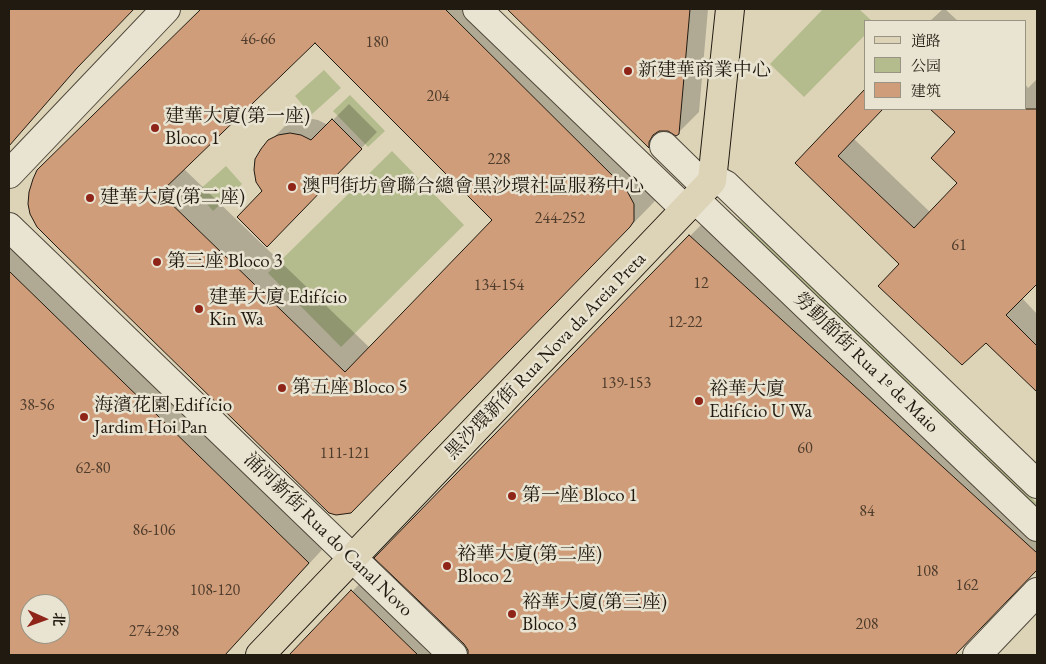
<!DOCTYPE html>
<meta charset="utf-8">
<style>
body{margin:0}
#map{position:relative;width:1046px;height:664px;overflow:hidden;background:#ddd4b8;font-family:"EB Garamond","Noto Serif SC",serif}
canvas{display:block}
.frame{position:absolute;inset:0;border:10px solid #211a11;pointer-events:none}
.legend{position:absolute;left:864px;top:20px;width:162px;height:90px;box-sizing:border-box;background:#e9e3d1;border:1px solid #999384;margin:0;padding:6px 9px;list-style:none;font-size:15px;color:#211a11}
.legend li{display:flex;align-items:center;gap:10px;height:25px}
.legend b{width:25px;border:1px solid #999384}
.north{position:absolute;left:20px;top:594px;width:50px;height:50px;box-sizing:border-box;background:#e9e3d1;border:1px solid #999384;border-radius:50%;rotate:92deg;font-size:14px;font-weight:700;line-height:20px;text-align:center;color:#211a11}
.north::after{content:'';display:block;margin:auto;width:18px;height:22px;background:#8f2418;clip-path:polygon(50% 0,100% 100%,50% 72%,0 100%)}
</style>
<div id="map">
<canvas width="1046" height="664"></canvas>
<div class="frame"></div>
<ul class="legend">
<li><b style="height:6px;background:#ddd4b8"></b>道路</li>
<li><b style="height:14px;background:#b4bc8d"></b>公园</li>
<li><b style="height:14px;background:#d09d7a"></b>建筑</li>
</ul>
<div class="north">北</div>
</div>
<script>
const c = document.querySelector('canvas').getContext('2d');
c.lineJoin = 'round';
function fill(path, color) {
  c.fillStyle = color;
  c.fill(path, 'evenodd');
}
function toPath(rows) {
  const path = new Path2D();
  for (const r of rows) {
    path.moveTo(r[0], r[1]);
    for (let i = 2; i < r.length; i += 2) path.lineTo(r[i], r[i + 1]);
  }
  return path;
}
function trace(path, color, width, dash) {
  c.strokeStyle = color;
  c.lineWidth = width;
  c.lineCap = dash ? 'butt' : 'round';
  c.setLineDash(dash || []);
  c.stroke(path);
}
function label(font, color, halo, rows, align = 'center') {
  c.font = font + ' "EB Garamond","Noto Serif SC",serif';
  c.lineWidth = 5;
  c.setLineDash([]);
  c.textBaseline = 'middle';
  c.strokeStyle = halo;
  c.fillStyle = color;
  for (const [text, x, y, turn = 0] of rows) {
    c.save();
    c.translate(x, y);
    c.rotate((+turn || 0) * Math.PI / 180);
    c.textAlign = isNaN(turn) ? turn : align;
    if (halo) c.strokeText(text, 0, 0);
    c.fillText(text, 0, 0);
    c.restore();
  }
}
fill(toPath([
 [823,9,859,9,872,21,865,21,865,35,804,97,770,64],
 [324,70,341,88,311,115,295,96],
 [350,95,385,131,368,147,333,111],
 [392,151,464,225,341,347,268,273],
 [226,166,242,184,213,211,197,192],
 [736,218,742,221,1037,503,1037,518,734,219]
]), '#b4bc8d');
fill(toPath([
 [9,9,133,9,93,50,9,145],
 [202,9,493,9,657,196,654,202,356,508,38,171],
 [315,41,494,220,370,348,184,169],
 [509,9,708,9,699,112,676,135,669,130,665,130,649,146],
 [943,9,945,9,958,21,930,21],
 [1037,79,1037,282,1022,298,1037,314,1037,391,900,264,796,163,865,109,882,109,854,139,931,213,959,183,956,132,932,109,1025,109,1025,84,1028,88],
 [349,104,377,132,283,229,263,192,262,149,286,125,296,120,307,118,318,120,328,125],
 [709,217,1037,516,1037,569,954,655,469,655,469,650,690,236],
 [9,226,331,540,225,655,9,655],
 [30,604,60,604,60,634,30,634],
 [371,572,457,655,291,655]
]), '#0003');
const building = toPath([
 [9,9,134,9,77,68,9,146,9,9],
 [201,9,445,9,626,189,634,204,634,221,630,227,351,513,336,515,329,513,55,245,37,227,30,214,28,204,29,192,33,179,37,170,201,9],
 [315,43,492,220,345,372,160,193,315,43],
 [507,9,690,9,679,134,676,136,668,131,659,131,653,135,649,142,649,148,507,9],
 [865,89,865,109,883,109,838,156,914,228,957,183,931,158,955,132,930,109,1037,109,1037,284,1006,315,1037,346,1037,392,986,343,962,365,878,286,899,264,795,163,865,89],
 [332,119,362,149,267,247,237,217,262,191,256,182,254,170,255,159,261,149,268,140,278,135,290,133,301,135,311,140,332,119],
 [689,235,1037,553,1037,570,955,655,468,655,468,650,464,644,374,558,689,235],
 [9,271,309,563,225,655,9,655,9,271],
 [30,604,60,604,60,634,30,634,30,604],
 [351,590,418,655,289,655,351,590]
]);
fill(building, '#d09d7a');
trace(building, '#211a11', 1);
const minor = toPath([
 [477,9,685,209],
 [664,146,706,187],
 [9,174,166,9],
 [712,181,720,182,726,185,1037,484],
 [695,199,1037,527],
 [9,227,453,655],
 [977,655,1037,592]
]);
const major = toPath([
 [260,655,712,181,730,9]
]);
trace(minor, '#50483b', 30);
trace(major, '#211a11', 30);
trace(minor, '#e9e3d1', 28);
trace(major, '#ddd4b8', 28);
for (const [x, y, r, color] of [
 [628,71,5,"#8f2418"],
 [155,128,5,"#8f2418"],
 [292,187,5,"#8f2418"],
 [90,198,5,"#8f2418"],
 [157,262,5,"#8f2418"],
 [199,309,5,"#8f2418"],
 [282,388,5,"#8f2418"],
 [699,401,5,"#8f2418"],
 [84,417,5,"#8f2418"],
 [512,496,5,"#8f2418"],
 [447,566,5,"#8f2418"],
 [512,614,5,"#8f2418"]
]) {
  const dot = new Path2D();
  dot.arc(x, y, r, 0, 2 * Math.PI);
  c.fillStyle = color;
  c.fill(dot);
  trace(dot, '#e9e3d1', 2);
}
label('16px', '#4d3b2b', null, [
 ["46-66",258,40],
 ["180",377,43],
 ["204",438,97],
 ["228",499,160],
 ["244-252",560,219],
 ["61",959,246],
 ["12",701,284],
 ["134-154",499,286],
 ["12-22",685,323],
 ["139-153",626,384],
 ["38-56",37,406],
 ["60",805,449],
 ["111-121",345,454],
 ["62-80",93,469],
 ["84",867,512],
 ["86-106",154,531],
 ["108",927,572],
 ["162",967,586],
 ["108-120",215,591],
 ["208",867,625],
 ["274-298",154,632]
]);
label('19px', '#211a11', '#e9e3d1', [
 ["新建華商業中心",638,71],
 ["建華大廈(第一座)",165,117],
 ["Bloco 1",165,139],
 ["澳門街坊會聯合總會黑沙環社區服務中心",302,187],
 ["建華大廈(第二座)",100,198],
 ["第三座 Bloco 3",167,262],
 ["建華大廈 Edifício",209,298],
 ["Kin Wa",209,320],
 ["第五座 Bloco 5",292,388],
 ["裕華大廈",709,390],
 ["Edifício U Wa",709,412],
 ["海濱花園 Edifício",94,406],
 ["Jardim Hoi Pan",94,428],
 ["第一座 Bloco 1",522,496],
 ["裕華大廈(第二座)",457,555],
 ["Bloco 2",457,577],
 ["裕華大廈(第三座)",522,603],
 ["Bloco 3",522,625]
], 'left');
label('19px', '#211a11', '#e9e3d1', [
 ["黑沙環新街 Rua Nova da Areia Preta",546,356,-46],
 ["勞動節街 Rua 1º de Maio",866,363,44],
 ["涌河新街 Rua do Canal Novo",328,535,44]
]);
</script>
